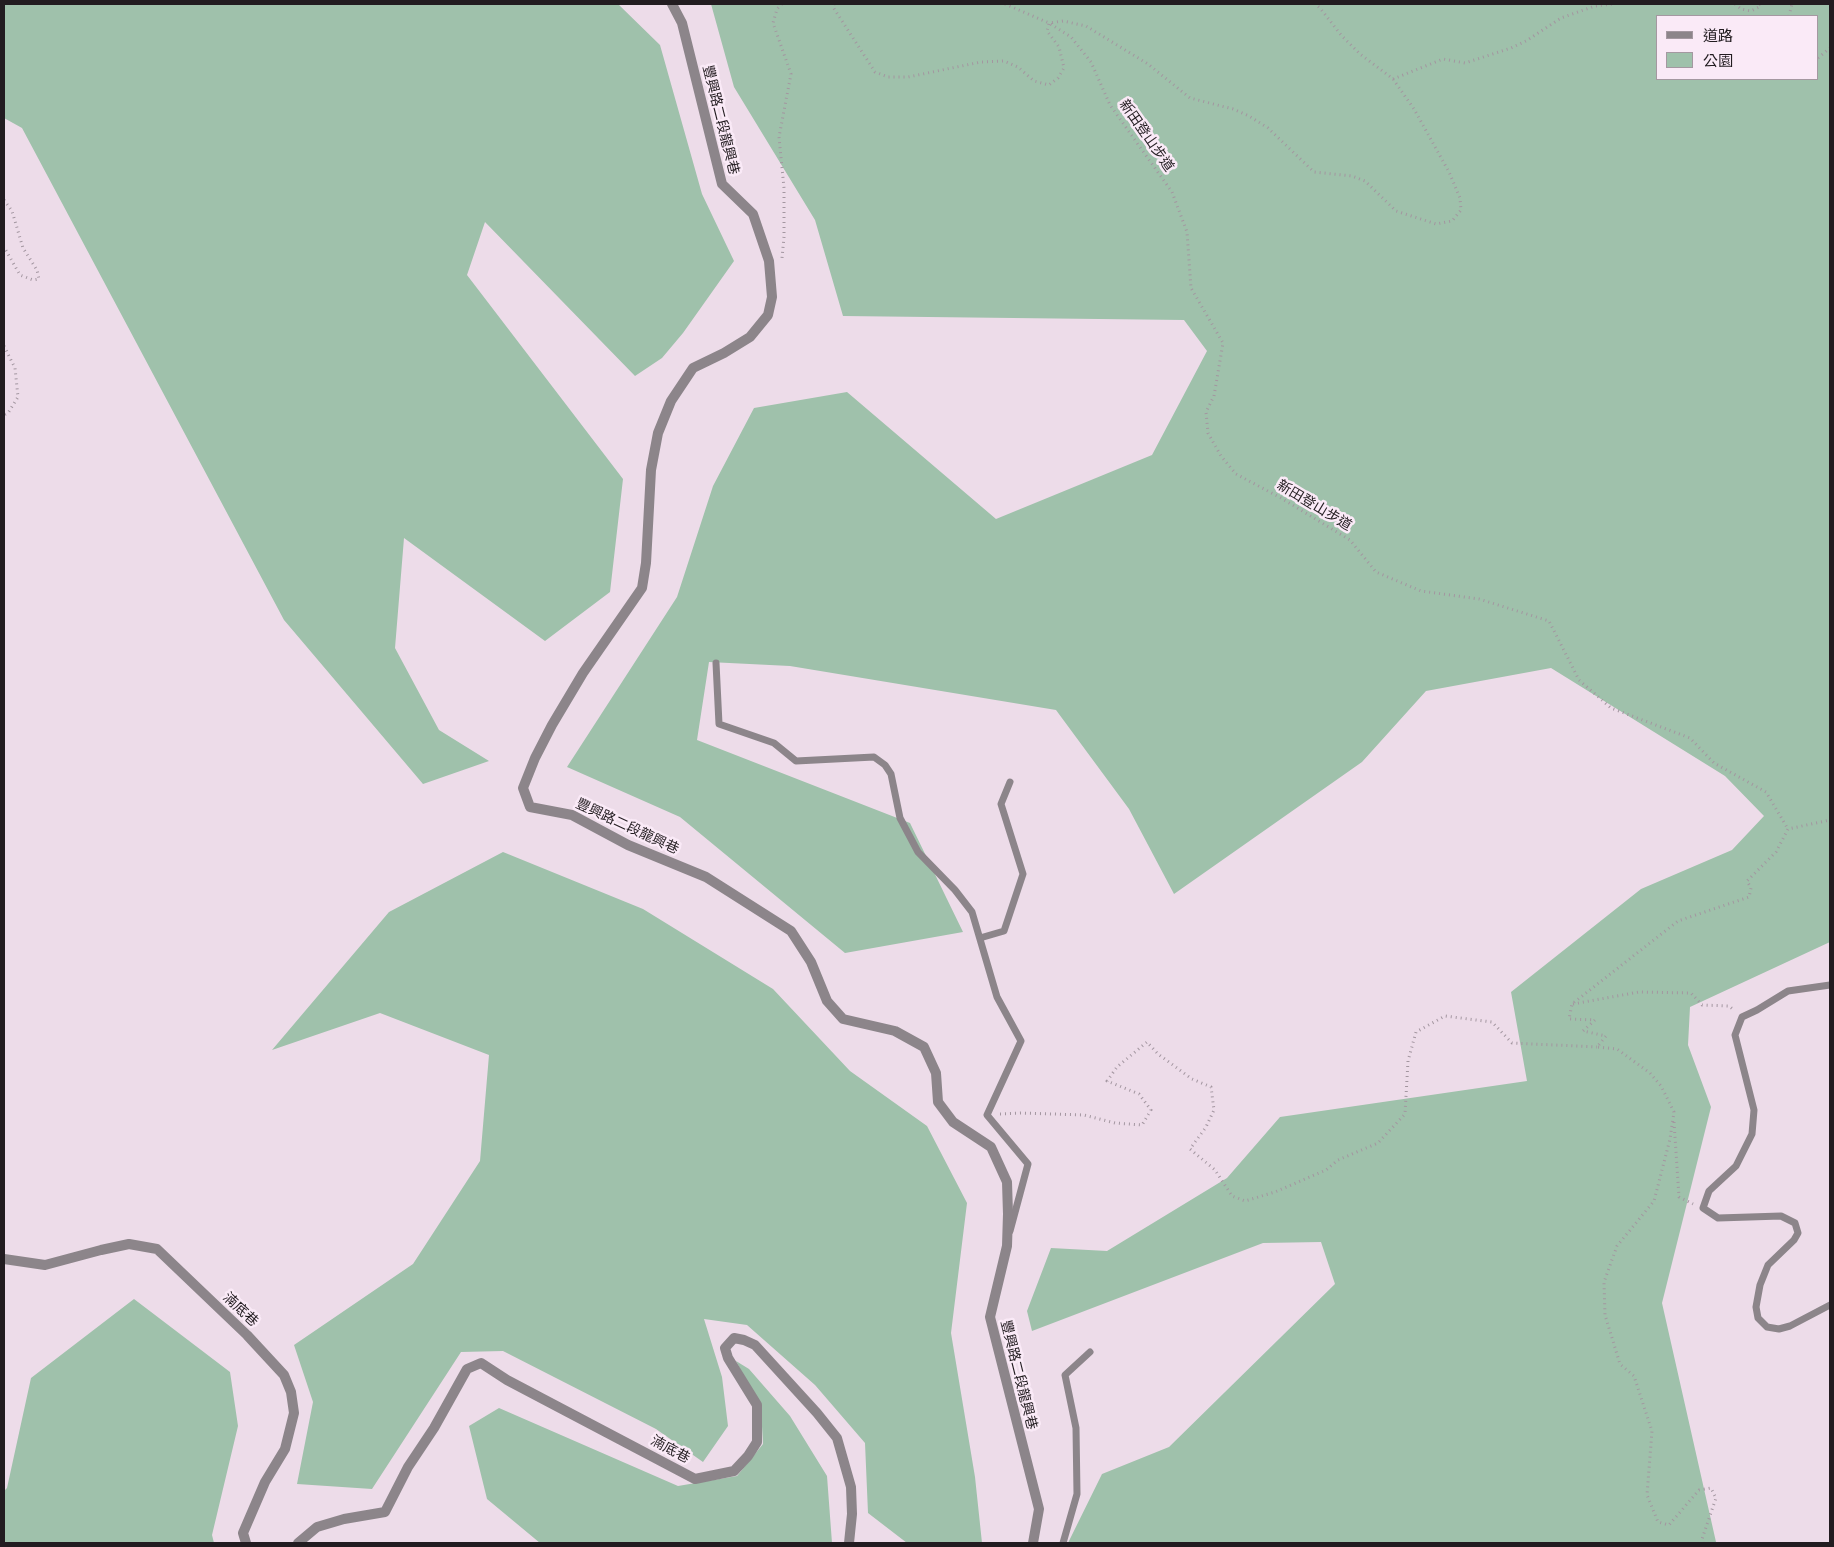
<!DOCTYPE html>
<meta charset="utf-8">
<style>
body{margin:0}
#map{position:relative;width:1834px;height:1547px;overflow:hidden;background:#eddce9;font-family:"DejaVu Sans","Noto Sans TC",sans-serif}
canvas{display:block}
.frame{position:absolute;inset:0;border:5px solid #221c20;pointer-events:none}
.legend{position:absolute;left:1656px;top:15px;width:162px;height:65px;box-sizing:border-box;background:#faeaf7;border:1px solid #a498a1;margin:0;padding:6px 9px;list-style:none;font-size:15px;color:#221c20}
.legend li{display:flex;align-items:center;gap:10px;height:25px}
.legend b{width:25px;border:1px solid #a498a1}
</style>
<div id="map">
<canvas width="1834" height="1547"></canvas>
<div class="frame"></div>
<ul class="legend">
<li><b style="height:6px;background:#8c858a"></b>道路</li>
<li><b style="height:14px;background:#9fc1ab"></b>公園</li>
</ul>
</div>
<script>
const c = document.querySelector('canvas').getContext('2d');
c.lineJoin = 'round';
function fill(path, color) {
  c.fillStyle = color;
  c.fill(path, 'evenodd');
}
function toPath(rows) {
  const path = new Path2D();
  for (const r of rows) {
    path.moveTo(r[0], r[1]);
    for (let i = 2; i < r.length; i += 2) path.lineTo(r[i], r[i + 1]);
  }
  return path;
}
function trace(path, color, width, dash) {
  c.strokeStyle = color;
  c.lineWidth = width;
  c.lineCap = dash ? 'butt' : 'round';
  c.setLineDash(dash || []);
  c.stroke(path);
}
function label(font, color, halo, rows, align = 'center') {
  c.font = font + ' "DejaVu Sans","Noto Sans TC",sans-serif';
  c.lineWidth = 5;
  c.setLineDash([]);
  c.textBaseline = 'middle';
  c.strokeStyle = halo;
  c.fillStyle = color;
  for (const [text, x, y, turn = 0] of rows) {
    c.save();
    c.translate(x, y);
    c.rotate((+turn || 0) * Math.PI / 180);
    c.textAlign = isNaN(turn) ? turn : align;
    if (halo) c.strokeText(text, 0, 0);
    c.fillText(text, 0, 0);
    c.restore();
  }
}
fill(toPath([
 [4,4,618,4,660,45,702,194,734,261,683,333,662,358,635,376,485,222,467,275,623,479,610,592,545,641,404,538,395,648,439,730,489,761,423,784,284,620,22,128,4,118],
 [711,4,1830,4,1830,942,1690,1007,1688,1045,1711,1107,1662,1303,1716,1542,1710,1543,1068,1543,1102,1474,1169,1447,1335,1284,1321,1242,1263,1243,1032,1331,1027,1311,1051,1248,1107,1251,1227,1178,1280,1117,1527,1081,1511,992,1641,889,1732,850,1764,816,1725,776,1551,668,1426,691,1362,762,1174,894,1129,809,1056,710,790,666,709,662,697,740,910,823,963,932,845,953,680,817,567,767,677,597,713,486,754,408,847,392,996,519,1152,455,1207,351,1184,320,843,316,815,220,734,87],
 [1658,16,1818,16,1818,79,1658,79],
 [503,852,643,909,773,989,850,1071,927,1126,967,1203,951,1333,975,1477,982,1543,907,1543,868,1513,865,1443,815,1385,747,1325,704,1319,722,1377,728,1426,703,1462,656,1429,503,1351,461,1352,372,1489,297,1484,313,1402,294,1345,413,1264,480,1161,489,1055,380,1013,272,1050,389,912],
 [134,1299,230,1372,238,1426,212,1535,214,1543,4,1543,4,1491,7,1488,31,1378],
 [736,1361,749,1369,790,1416,827,1476,832,1543,540,1543,487,1499,469,1426,499,1408,678,1486,737,1476,763,1444,761,1409]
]), '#9fc1ab');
trace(toPath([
 [782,4,777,9,773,23,791,74,779,137,784,188,784,237,782,258],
 [834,4,833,7,875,72,888,77,908,77,981,62,1004,61,1018,67,1034,81,1049,85,1058,78,1064,68,1059,47,1047,31,1049,23,1063,21,1086,26,1148,64,1190,98,1233,109,1249,116,1268,128,1314,172,1352,176,1365,181,1396,211,1436,224,1452,221,1461,210,1460,198,1449,172,1414,109,1393,79,1360,54,1341,35,1320,8,1315,4],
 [1005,4,1049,23,1071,37,1091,62,1110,105,1172,192,1187,232,1191,288,1223,343,1214,396,1206,412,1208,433,1221,456,1236,474,1281,498,1350,540,1376,572,1421,591,1479,599,1549,621,1579,680,1611,708,1690,738,1714,763,1766,792,1788,829],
 [1735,4,1741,9,1751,11,1761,6,1760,4],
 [1789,16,1792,4],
 [1818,58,1830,48],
 [1393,79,1443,59,1465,63,1511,48,1526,41,1561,18,1595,6,1613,4],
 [4,200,12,211,23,248,37,270,39,279,33,280,20,275,4,247],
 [4,346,15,368,18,397,8,413,4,415],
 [1573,1004,1639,992,1691,993,1702,1005,1729,1006,1734,1010],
 [1000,1114,1021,1113,1084,1115,1115,1123,1142,1125,1151,1110,1139,1094,1107,1081,1117,1067,1147,1042,1158,1054,1192,1079,1211,1087,1214,1110,1206,1127,1190,1149,1215,1170,1232,1196,1245,1201,1275,1192,1326,1170,1338,1160,1378,1143,1405,1114,1408,1061,1416,1032,1445,1016,1492,1022,1512,1043,1597,1047],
 [1674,1122,1679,1197,1693,1204],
 [1703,1543,1702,1539,1716,1498,1711,1488,1699,1490,1669,1525,1658,1522,1647,1495,1652,1431,1634,1376,1620,1364,1605,1315,1604,1282,1617,1246,1654,1201,1670,1139,1674,1112,1661,1086,1650,1073,1617,1049,1597,1047,1606,1036,1583,1031,1595,1020,1569,1019,1572,1004,1678,921,1749,897,1751,888,1747,881,1776,852,1788,829,1830,820]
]), '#a396a0', 3, [1, 4]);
trace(toPath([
 [716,663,719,724,774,743,796,761,874,757,885,765,891,774,900,818,918,852,955,890,972,912,997,997,1021,1041,987,1115,1028,1164,1010,1231],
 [980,938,1004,931,1023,874,1001,804,1010,782],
 [1830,985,1788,991,1757,1010,1742,1017,1735,1035,1754,1110,1752,1134,1736,1166,1709,1191,1703,1208,1718,1218,1781,1216,1795,1223,1798,1233,1794,1240,1768,1265,1760,1285,1756,1307,1758,1318,1767,1327,1779,1329,1790,1326,1830,1305],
 [1063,1543,1077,1494,1076,1428,1065,1375,1090,1352]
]), '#8c858a', 7);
trace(toPath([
 [672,4,682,23,722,184,753,214,769,261,772,297,768,315,750,337,724,353,693,368,671,401,658,433,651,470,646,563,642,588,583,673,552,725,535,758,523,788,530,807,572,815,628,845,706,877,791,931,811,962,827,1001,843,1019,895,1031,924,1047,936,1073,938,1102,953,1122,991,1147,1007,1182,1008,1214,1007,1246,990,1317,1039,1509,1033,1543],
 [4,1259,45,1265,101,1250,129,1244,157,1249,247,1335,284,1375,291,1392,294,1413,285,1449,265,1482,243,1533,246,1543],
 [298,1543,317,1527,344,1519,385,1512,408,1467,434,1428,467,1369,481,1363,507,1380,695,1479,734,1471,748,1456,757,1442,757,1405,728,1358,725,1348,734,1338,744,1340,755,1345,817,1413,837,1438,851,1487,852,1514,849,1543]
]), '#8c858a', 10);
label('14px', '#221c20', '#faeaf7', [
 ["豐興路二段龍興巷",720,120,76],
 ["新田登山步道",1146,136,55],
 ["新田登山步道",1314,506,31],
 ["豐興路二段龍興巷",627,827,25],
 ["湳底巷",240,1310,43],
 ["豐興路二段龍興巷",1018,1375,76],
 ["湳底巷",670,1450,28]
]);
</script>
